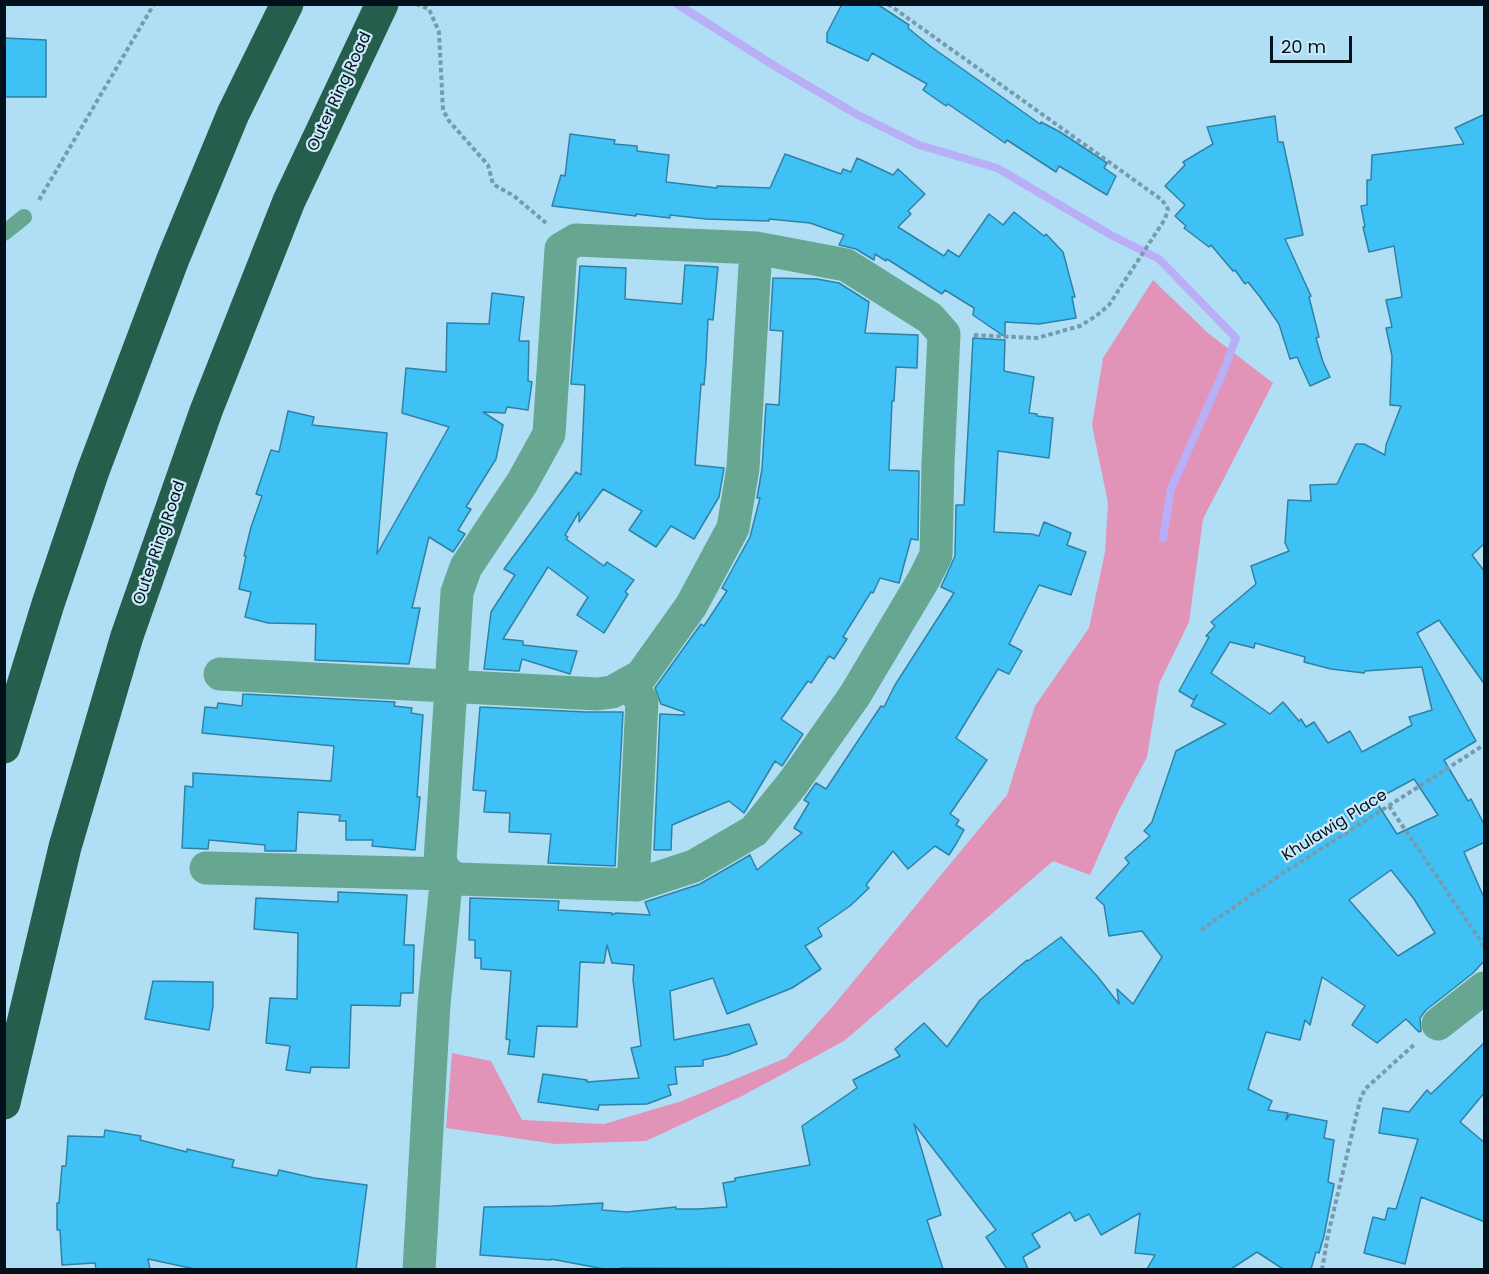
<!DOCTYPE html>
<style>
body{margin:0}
#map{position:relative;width:1489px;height:1274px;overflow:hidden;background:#b0def5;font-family:Poppins,sans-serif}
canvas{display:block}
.frame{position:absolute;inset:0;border:6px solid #00111c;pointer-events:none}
.scale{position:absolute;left:1270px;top:36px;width:82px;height:27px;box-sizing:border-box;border:3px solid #00111c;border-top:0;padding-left:8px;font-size:18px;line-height:21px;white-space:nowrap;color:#00111c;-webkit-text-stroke:4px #cbe9f8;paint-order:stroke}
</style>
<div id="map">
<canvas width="1489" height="1274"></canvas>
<div class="frame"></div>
<div class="scale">20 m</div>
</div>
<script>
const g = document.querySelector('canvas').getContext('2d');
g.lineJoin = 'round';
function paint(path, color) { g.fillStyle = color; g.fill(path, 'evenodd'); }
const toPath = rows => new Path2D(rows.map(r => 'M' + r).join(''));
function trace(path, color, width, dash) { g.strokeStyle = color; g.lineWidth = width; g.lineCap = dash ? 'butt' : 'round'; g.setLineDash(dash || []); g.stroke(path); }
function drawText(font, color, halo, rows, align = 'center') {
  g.font = font + ' Poppins,sans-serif'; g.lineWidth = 4.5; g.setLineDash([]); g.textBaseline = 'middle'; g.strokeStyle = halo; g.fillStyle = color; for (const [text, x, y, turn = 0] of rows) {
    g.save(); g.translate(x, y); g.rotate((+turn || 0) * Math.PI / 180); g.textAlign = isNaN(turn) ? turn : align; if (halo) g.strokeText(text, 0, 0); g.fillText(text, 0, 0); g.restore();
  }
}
paint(toPath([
 [1153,280,1208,333,1273,383,1203,519,1189,622,1159,684,1147,757,1118,812,1090,875,1053,861,844,1041,742,1096,646,1141,556,1144,446,1128,452,1053,491,1061,522,1120,604,1124,682,1101,786,1058,833,1006,1007,795,1035,706,1089,628,1105,552,1108,503,1092,425,1103,358]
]), '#e293b8');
trace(toPath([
 [677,4,773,65,856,114,919,145,997,168,1111,235,1159,259,1236,338,1224,370,1171,489,1163,538]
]), '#b8aff6', 8);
const building = toPath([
 [842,4,877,4,909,25,908,28,930,46,1040,124,1041,122,1060,132,1107,163,1104,168,1116,176,1107,195,1059,166,1056,172,1007,140,1005,143,948,104,946,106,923,90,927,84,872,53,868,61,827,42,827,33,842,4],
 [4,38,46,40,46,97,4,97,4,38],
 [1485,114,1485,543,1472,555,1485,572,1485,685,1439,620,1417,633,1476,741,1444,760,1468,801,1471,799,1485,826,1485,842,1464,852,1485,900,1485,960,1473,973,1426,1010,1420,1018,1421,1031,1419,1032,1406,1019,1377,1043,1352,1025,1365,1006,1322,977,1310,1025,1305,1020,1300,1040,1266,1032,1248,1089,1272,1101,1268,1110,1288,1113,1286,1120,1290,1114,1327,1121,1324,1138,1334,1140,1328,1182,1334,1184,1324,1236,1319,1253,1316,1252,1311,1269,1283,1269,1257,1252,1231,1269,1147,1269,1155,1255,1135,1253,1140,1213,1101,1235,1089,1214,1075,1221,1070,1212,1032,1234,1040,1247,1023,1257,1028,1269,1007,1269,986,1237,996,1230,914,1124,941,1215,927,1220,943,1269,621,1268,621,1269,604,1269,551,1259,551,1260,480,1255,484,1207,553,1206,603,1203,602,1210,627,1212,676,1207,676,1209,698,1209,727,1207,723,1183,735,1181,735,1178,810,1165,802,1126,857,1088,853,1080,900,1056,895,1049,924,1023,947,1047,980,1000,1027,960,1028,961,1061,937,1097,976,1119,1004,1117,989,1133,1004,1162,957,1142,931,1109,936,1104,905,1096,898,1129,863,1125,858,1150,836,1144,831,1152,822,1176,751,1226,724,1191,706,1197,695,1194,700,1179,691,1209,637,1206,636,1215,626,1211,622,1256,584,1251,566,1289,551,1285,543,1288,500,1311,501,1310,485,1337,484,1356,444,1364,444,1385,455,1386,445,1401,406,1390,405,1392,356,1386,328,1392,327,1386,300,1402,297,1394,246,1369,252,1363,227,1365,227,1361,206,1367,205,1367,180,1371,180,1372,155,1464,144,1455,128,1485,114],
 [1230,642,1254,648,1255,643,1305,657,1304,662,1331,669,1364,673,1365,671,1422,667,1432,710,1409,717,1412,725,1362,752,1350,731,1328,743,1314,722,1306,727,1301,719,1299,721,1283,702,1270,714,1211,673,1230,642],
 [1414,779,1438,815,1397,834,1375,800,1414,779],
 [1391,870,1414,899,1435,933,1398,956,1349,900,1391,870],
 [1275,116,1278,142,1283,142,1303,235,1285,239,1311,296,1309,297,1319,337,1316,338,1323,362,1330,377,1310,386,1297,357,1290,359,1279,324,1260,297,1248,282,1245,284,1235,270,1233,271,1211,245,1209,247,1184,228,1186,226,1175,216,1185,205,1165,186,1185,165,1183,162,1213,144,1207,127,1275,116],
 [570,134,615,140,614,144,637,146,637,151,669,155,666,182,717,188,717,186,770,188,785,154,841,174,843,169,851,172,857,158,893,175,898,169,925,194,908,211,911,214,898,227,944,256,948,250,959,257,989,214,1003,225,1014,212,1044,236,1046,234,1063,252,1075,297,1072,297,1076,318,1039,324,1005,322,1005,337,973,315,974,308,945,290,942,294,887,259,886,261,875,254,874,260,856,249,839,245,844,235,810,223,769,219,769,221,706,219,670,215,670,218,636,214,636,216,552,206,561,175,565,176,570,134],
 [685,265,718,267,713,320,708,319,706,362,704,385,701,384,695,465,724,468,719,497,694,539,671,526,656,547,629,530,642,511,603,489,579,522,579,512,565,535,568,537,566,539,604,566,607,562,634,580,625,592,628,594,604,633,577,615,588,597,548,567,503,639,523,641,523,645,577,651,570,674,522,659,519,671,484,669,491,612,515,575,504,569,576,472,581,475,585,385,571,384,580,266,626,268,625,299,682,304,685,265],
 [773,278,817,279,839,283,869,302,865,333,918,335,917,368,896,367,894,401,892,401,889,470,919,471,918,540,911,539,899,583,880,578,873,593,871,592,843,637,847,639,834,659,829,656,811,683,808,681,781,719,803,734,782,766,775,761,744,813,729,801,672,825,671,850,654,850,660,714,684,715,684,712,661,704,655,688,701,624,704,626,727,591,722,588,750,537,760,498,757,498,762,469,766,404,779,405,783,331,770,330,773,278],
 [492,293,524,297,519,341,529,341,528,381,532,382,528,410,507,407,505,413,483,412,503,425,496,459,466,507,471,509,458,530,465,534,453,552,429,537,412,608,420,608,409,664,315,660,316,624,268,623,245,617,251,592,239,589,246,556,244,556,251,527,262,496,256,494,271,450,279,452,288,411,314,417,312,425,387,433,377,554,449,427,402,413,406,368,446,372,447,323,489,324,492,293],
 [973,338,1005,340,1004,371,1034,377,1029,413,1037,414,1037,416,1053,418,1049,458,998,451,994,532,1032,534,1039,536,1044,522,1071,533,1067,545,1086,552,1071,595,1039,585,1009,644,1022,651,1009,674,998,669,956,738,987,760,950,814,959,820,956,825,964,830,956,844,949,855,935,846,908,869,893,851,866,885,869,888,850,906,818,928,822,936,805,946,821,969,792,988,727,1014,713,978,670,991,674,1040,749,1024,757,1044,727,1055,703,1060,703,1066,675,1067,677,1084,668,1085,671,1095,647,1104,599,1105,598,1110,538,1102,543,1074,587,1080,587,1082,639,1078,631,1048,641,1046,633,980,634,965,612,963,607,945,604,963,580,962,577,1027,537,1026,534,1057,508,1054,510,1040,506,1039,511,971,481,969,481,958,475,958,475,940,469,940,470,898,559,901,558,910,612,913,612,915,616,913,650,915,645,902,700,884,750,855,757,870,802,833,794,828,809,803,804,800,816,783,826,789,881,706,884,707,895,685,954,593,941,587,955,556,956,505,964,505,973,338],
 [243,694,395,702,394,706,412,708,411,713,423,715,417,797,420,797,415,850,372,846,373,840,346,840,346,821,339,821,340,815,298,812,296,851,265,851,265,845,209,840,208,849,182,848,185,786,193,787,193,773,331,781,334,746,202,733,205,707,217,708,218,703,242,706,243,694],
 [480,707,586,712,623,712,615,866,548,863,551,834,509,832,510,813,484,812,486,791,473,790,480,707],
 [338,892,407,895,404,945,414,945,413,993,401,993,400,1006,351,1005,349,1068,311,1067,310,1073,286,1070,290,1046,266,1043,270,998,297,999,298,933,254,929,256,898,338,902,338,892],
 [153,981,213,982,213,1006,209,1030,145,1019,153,981],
 [1485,1042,1485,1092,1460,1122,1485,1143,1485,1222,1421,1197,1405,1264,1364,1253,1373,1217,1385,1220,1388,1208,1396,1209,1418,1139,1379,1133,1383,1108,1409,1112,1427,1090,1431,1094,1485,1042],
 [105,1130,141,1136,140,1140,187,1152,187,1149,234,1160,232,1167,277,1176,279,1170,314,1178,367,1185,356,1269,195,1269,148,1259,150,1269,96,1269,95,1263,62,1265,60,1230,57,1230,57,1203,59,1203,62,1166,66,1166,68,1136,104,1137,105,1130]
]);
paint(building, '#3fc1f6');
trace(building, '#2e82a5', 1.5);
trace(toPath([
 [416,4,429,9,439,32,443,110,449,121,488,165,493,184,514,196,546,223],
 [888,4,1162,200,1168,209,1165,219,1109,305,1096,316,1080,326,1037,338,972,335],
 [39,200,154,4],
 [1389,806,1484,946],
 [1201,930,1280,875,1484,745],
 [1322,1270,1328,1235,1360,1100,1365,1089,1416,1043]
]), '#779bae', 4, [4.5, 3]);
trace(toPath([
 [4,233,24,217]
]), '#67a791', 16);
trace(toPath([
 [576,240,756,248,846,265,930,318,944,334,938,464,936,555,924,579,855,695,793,783,754,831,694,866,636,885,458,879,447,874,440,861,457,592,466,567,522,483,549,434,561,249,576,240],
 [220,674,597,694,612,692,641,676,691,606,733,528,743,468,756,248],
 [628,684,642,701,634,866,636,885],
 [206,868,447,874,434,1004,419,1270],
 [1438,1024,1484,988]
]), '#67a791', 33);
trace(toPath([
 [4,747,48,604,93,471,173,259,233,114,287,4],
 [4,1103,65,847,127,636,206,411,289,201,382,4]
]), '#255e4c', 33);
drawText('16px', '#00111c', '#cbe9f8', [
 ["Outer Ring Road",340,92,-65],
 ["Outer Ring Road",160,543,-71],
 ["Khulawig Place",1335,826,-32]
]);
</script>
